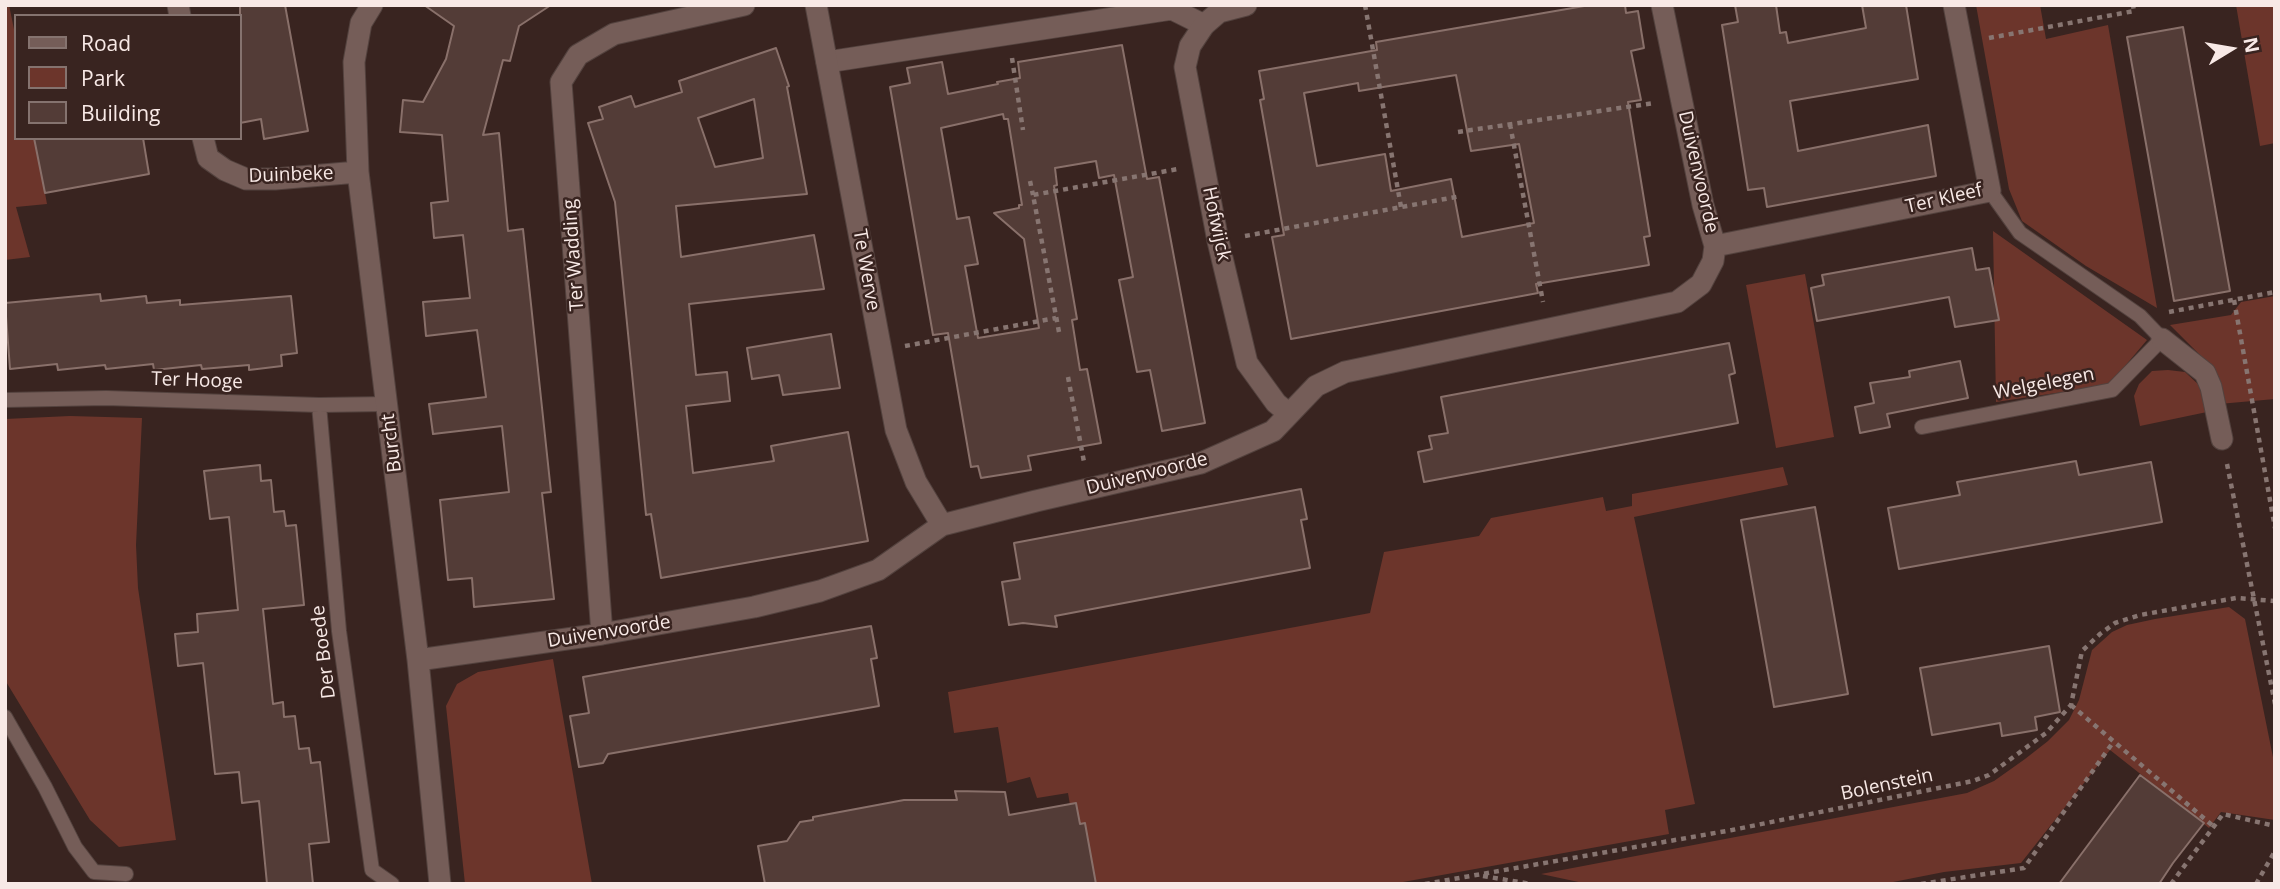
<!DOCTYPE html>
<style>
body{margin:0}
#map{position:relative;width:2280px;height:889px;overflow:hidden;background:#392420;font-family:"Open Sans",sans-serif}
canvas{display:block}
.frame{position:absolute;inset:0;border:7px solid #f8e9e6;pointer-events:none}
.legend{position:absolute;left:14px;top:14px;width:228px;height:126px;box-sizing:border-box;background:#392420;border:2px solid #85736f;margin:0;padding:9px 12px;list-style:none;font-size:21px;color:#f8e9e6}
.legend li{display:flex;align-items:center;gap:14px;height:35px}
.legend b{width:35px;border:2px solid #85736f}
.north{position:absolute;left:2196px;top:14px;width:70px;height:70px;-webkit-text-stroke:5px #392420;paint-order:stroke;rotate:79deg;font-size:19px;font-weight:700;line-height:28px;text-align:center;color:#f8e9e6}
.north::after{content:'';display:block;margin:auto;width:24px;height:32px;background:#f8e9e6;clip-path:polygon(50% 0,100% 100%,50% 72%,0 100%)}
</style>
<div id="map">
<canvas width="2280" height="889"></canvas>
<div class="frame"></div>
<ul class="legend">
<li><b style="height:9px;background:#755d58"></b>Road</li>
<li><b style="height:19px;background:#6c352b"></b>Park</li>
<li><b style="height:19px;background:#533c37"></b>Building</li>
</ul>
<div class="north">N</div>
</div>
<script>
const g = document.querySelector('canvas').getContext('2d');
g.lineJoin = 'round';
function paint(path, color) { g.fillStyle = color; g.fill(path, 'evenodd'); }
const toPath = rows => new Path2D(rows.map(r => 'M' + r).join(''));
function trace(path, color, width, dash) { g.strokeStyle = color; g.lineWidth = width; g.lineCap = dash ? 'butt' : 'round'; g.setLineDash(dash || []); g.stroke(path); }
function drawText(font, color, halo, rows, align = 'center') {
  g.font = font + ' "Open Sans",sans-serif'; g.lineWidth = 5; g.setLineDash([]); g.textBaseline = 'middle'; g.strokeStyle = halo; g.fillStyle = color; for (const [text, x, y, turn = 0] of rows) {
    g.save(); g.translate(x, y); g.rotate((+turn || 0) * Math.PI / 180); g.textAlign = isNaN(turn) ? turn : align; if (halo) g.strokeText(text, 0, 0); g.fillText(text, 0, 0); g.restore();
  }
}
paint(toPath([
 [5,5,9,5,16,39,16,138,35,138,47,204,16,207,30,257,5,260],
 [1976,5,2040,5,2046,39,2108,25,2157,308,2086,266,2022,221,2009,189],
 [2236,5,2275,5,2275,143,2260,146],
 [1993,231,2147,340,2109,385,1996,402],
 [1805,274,1834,437,1776,448,1746,285],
 [2275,296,2275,399,2219,404,2207,362,2170,325,2231,315,2241,302],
 [2168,370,2185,372,2200,386,2207,412,2140,426,2134,396,2139,384,2152,371],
 [70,416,142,418,136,545,138,588,176,840,119,847,90,820,5,680,5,419],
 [1783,467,1788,485,1634,517,1695,804,1665,810,1669,834,1392,884,1083,884,1068,793,1037,798,1030,777,1007,783,998,727,954,733,948,692,1370,613,1384,552,1479,536,1491,518,1603,497,1606,511,1632,506,1632,494],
 [2229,607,2245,619,2275,767,2275,820,2221,812,2209,828,2110,750,2021,863,1944,872,1883,884,1588,884,1541,874,1967,793,1994,781,2025,759,2048,741,2069,720,2079,700,2092,650,2112,632,2127,625,2155,619],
 [553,659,592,884,465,884,446,706,457,684,478,672]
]), '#6c352b');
const building = toPath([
 [240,5,285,5,308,131,264,139,261,119,240,123,240,5],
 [424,5,551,5,519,26,510,61,503,60,483,135,499,133,508,231,523,229,551,492,542,493,554,599,474,607,472,578,448,580,440,500,509,492,502,426,433,434,429,404,486,397,477,330,426,336,423,302,470,298,463,235,434,238,431,203,448,201,442,135,400,132,403,100,423,102,446,59,454,26,424,5],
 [1590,5,1625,5,1626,13,1638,11,1644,48,1631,51,1641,100,1628,102,1650,236,1644,237,1649,265,1536,284,1538,293,1291,339,1272,237,1284,235,1260,100,1264,99,1259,71,1377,50,1376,42,1590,5],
 [1456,75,1471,151,1519,144,1534,223,1462,237,1451,179,1391,191,1385,154,1317,166,1304,93,1358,83,1359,91,1456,75],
 [1735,5,1776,5,1780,33,1786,32,1788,43,1866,28,1862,5,1906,5,1918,79,1790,101,1798,151,1928,125,1936,176,1767,207,1764,188,1748,190,1722,25,1738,22,1735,5],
 [2183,27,2230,291,2174,301,2127,37,2183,27],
 [1122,45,1147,179,1159,177,1205,423,1162,431,1150,370,1137,372,1119,280,1133,277,1114,175,1099,178,1096,161,1055,168,1057,185,1054,186,1077,319,1072,320,1080,370,1087,369,1101,443,1028,456,1031,470,981,478,978,466,971,467,948,333,933,335,890,87,910,83,907,68,942,62,948,94,998,84,997,82,1020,78,1018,62,1122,45],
 [1003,114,1004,119,1008,119,1022,205,1019,205,1019,208,994,213,1024,239,1039,328,978,338,965,266,978,264,969,217,957,219,941,128,1003,114],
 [776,48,789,86,787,87,807,194,676,206,681,257,814,235,824,289,689,304,696,375,727,372,730,401,686,406,693,473,774,461,771,446,848,432,868,541,661,578,651,514,646,515,615,202,588,123,603,119,599,107,631,96,635,107,682,92,679,81,776,48],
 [754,99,763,158,715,167,698,118,754,99],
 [34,138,143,138,149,174,45,193,34,138],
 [1972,248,1976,270,1989,268,1999,320,1955,327,1949,297,1817,321,1811,288,1824,285,1822,275,1972,248],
 [100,294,101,301,146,296,147,303,180,300,180,305,291,296,297,353,281,355,282,366,249,370,249,365,202,369,201,365,154,370,153,364,106,369,105,365,58,370,57,364,10,369,5,303,100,294],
 [831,334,840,388,783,395,779,375,752,379,747,348,831,334],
 [1729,343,1735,373,1729,375,1738,423,1424,482,1418,452,1432,449,1429,436,1448,433,1441,397,1729,343],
 [1960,361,1968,398,1887,414,1890,427,1860,433,1855,407,1874,403,1870,383,1910,377,1909,371,1960,361],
 [2076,461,2079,475,2151,462,2162,522,1899,569,1888,508,1960,495,1957,482,2076,461],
 [260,465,261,481,271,480,274,512,284,511,286,526,296,525,304,605,263,609,273,704,283,702,284,717,295,716,299,749,309,748,311,763,320,762,329,842,309,844,313,884,267,884,259,801,242,803,239,772,215,774,203,663,178,666,175,634,198,632,197,614,238,610,229,517,210,519,204,471,260,465],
 [1301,489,1307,519,1301,520,1310,568,1055,616,1057,627,1023,623,1009,625,1002,582,1020,579,1014,543,1301,489],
 [1815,507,1848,694,1774,707,1741,520,1815,507],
 [871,626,877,658,871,659,879,706,608,754,603,763,579,767,570,716,589,713,583,677,871,626],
 [2049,646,2060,712,2035,717,2037,730,2002,736,2000,723,1932,735,1920,668,2049,646],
 [2140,775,2204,823,2173,863,2159,884,2059,884,2140,775],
 [955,791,1005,792,1009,815,1076,803,1080,824,1085,823,1096,884,765,884,758,846,787,841,800,822,813,820,813,817,904,800,957,800,955,791]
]);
paint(building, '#533c37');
trace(building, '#89706a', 2);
const service = toPath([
 [5,400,106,398,319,405,387,404],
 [319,405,339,631,372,870,392,884],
 [1922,427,2112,390,2162,339,2140,316,2020,233,1990,191],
 [5,717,45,787,75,847,94,872,126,874]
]);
const pedestrian = toPath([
 [827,62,1172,9,1204,25]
]);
const minor = toPath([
 [178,5,180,16],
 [372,5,361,23,354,62,358,172,418,660,440,884],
 [816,5,896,430,916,482,942,525],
 [1246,5,1219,12,1204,25,1190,46,1185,67,1218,241,1247,363,1276,403,1288,413],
 [203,138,208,158,225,170,246,179,275,179,358,172],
 [1715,246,1990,191,1954,5],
 [2162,339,2205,373,2211,387,2222,439],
 [602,634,561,82,578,55,614,34,744,5],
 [418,660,602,634,754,607,820,591,878,570,942,525,1036,501,1201,463,1273,431,1316,386,1345,372,1677,302,1701,284,1713,261,1715,246,1703,205,1662,5]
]);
trace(service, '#53423e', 16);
trace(pedestrian, '#53423e', 23);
trace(minor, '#53423e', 23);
trace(toPath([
 [1365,5,1401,207],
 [1989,38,2134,11,2133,5],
 [1012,58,1023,130],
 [1510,124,1543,302],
 [1458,132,1654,103],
 [1030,181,1033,195],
 [1245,236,1461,196],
 [2234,300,2275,528],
 [2169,312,2275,292],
 [1059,332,1033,195,1178,169],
 [905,346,1056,318],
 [1068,377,1084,462],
 [2227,464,2275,704],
 [2071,705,2213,826],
 [1483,876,1531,884],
 [1425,884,1732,830,1973,781,1989,775,2046,733,2071,705,2082,651,2100,634,2115,623,2140,615,2236,598,2275,601],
 [1921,884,2024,868,2114,741],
 [2171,884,2223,814,2275,826],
 [2256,884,2275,851]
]), '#877571', 4.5, [5, 5]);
trace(service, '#755d58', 14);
trace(pedestrian, '#755d58', 21);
trace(minor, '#755d58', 21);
drawText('19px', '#f8e9e6', '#392420', [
 ["Duivenvoorde",1698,172,77],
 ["Duinbeke",291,175,-2],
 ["Ter Kleef",1944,199,-13],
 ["Hofwijck",1216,224,78],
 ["Ter Wadding",574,255,-94],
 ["Te Werve",866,270,80],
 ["Ter Hooge",197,381,2],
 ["Welgelegen",2044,384,-11],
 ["Burcht",392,443,-97],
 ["Duivenvoorde",1147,474,-14],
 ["Duivenvoorde",609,632,-9],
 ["Der Boede",324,652,-97],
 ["Bolenstein",1887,785,-12]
]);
</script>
